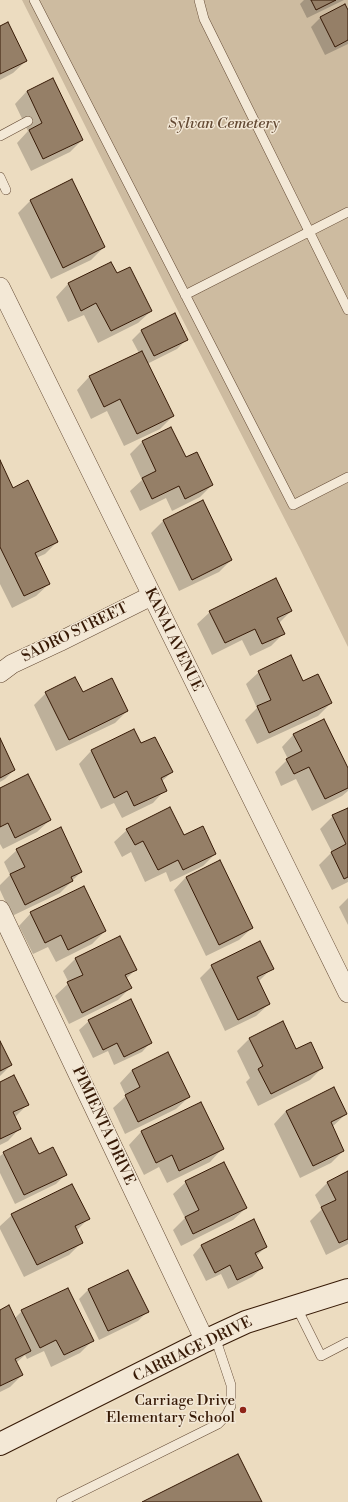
<!DOCTYPE html>
<style>
body{margin:0}
canvas{display:block;background:#ecdcc0}
</style>
<canvas width="348" height="1502"></canvas>
<script>
const g = document.querySelector('canvas').getContext('2d');
g.lineJoin = 'round';
function paint(path, color) { g.fillStyle = color; g.fill(path, 'evenodd'); }
const toPath = rows => new Path2D(rows.map(r => 'M' + r).join(''));
function trace(path, color, width, dash) { g.strokeStyle = color; g.lineWidth = width; g.lineCap = dash ? 'butt' : 'round'; g.setLineDash(dash || []); g.stroke(path); }
function drawText(font, color, halo, rows, align = 'center') {
  g.font = font + ' "Libre Bodoni",serif'; g.lineWidth = 3; g.setLineDash([]); g.textBaseline = 'middle'; g.strokeStyle = halo; g.fillStyle = color; for (const [text, x, y, turn = 0] of rows) {
    g.save(); g.translate(x, y); g.rotate((+turn || 0) * Math.PI / 180); g.textAlign = isNaN(turn) ? turn : align; if (halo) g.strokeText(text, 0, 0); g.fillText(text, 0, 0); g.restore();
  }
}
paint(toPath([
 [22,0,348,0,348,647,300,549,173,301]
]), '#cdbba0');
paint(toPath([
 [304,0,344,0,307,18,300,4],
 [348,12,348,44,325,55,311,27,321,17],
 [0,27,26,61,13,73,0,80],
 [27,91,82,140,70,152,31,171,17,143,28,131,15,104],
 [31,200,104,247,91,260,51,279,18,213],
 [111,263,116,275,151,311,138,323,98,343,84,315,68,322,56,297,68,284],
 [141,331,187,339,177,349,147,364,173,416,160,429,124,446,107,411,91,419,77,390,89,377,139,353,132,340],
 [171,428,186,458,212,485,200,497,172,511,166,498,140,511,130,491,142,480,130,454,142,442],
 [0,462,13,489,57,542,45,554,36,558,49,584,36,596,12,608,0,584],
 [203,502,231,560,219,572,179,591,151,533,163,521],
 [291,611,278,624,283,634,271,646,250,656,242,640,212,655,197,624,210,612],
 [259,672,303,683,331,703,318,716,257,744,245,720,257,708,246,684],
 [46,693,82,693,127,711,115,723,56,751,34,705],
 [134,730,141,745,172,772,161,782,165,790,153,803,122,818,114,803,101,809,79,764,91,751],
 [294,734,348,770,348,791,342,796,312,811,296,779,281,786,275,772,288,759,282,747],
 [0,741,14,770,5,779,0,782],
 [0,789,50,820,37,832,3,849,0,844],
 [348,809,348,882,332,890,319,865,332,852,320,829,333,816],
 [127,830,184,836,215,854,203,866,170,882,166,872,145,882,131,852,122,857,114,842],
 [17,850,81,872,60,893,12,916,0,890,0,885,10,875,4,862],
 [186,877,252,928,239,940,206,956,174,890],
 [348,898,348,925,339,907],
 [31,913,105,931,92,944,56,962,48,947,33,954,19,926],
 [120,937,136,969,126,979,130,988,118,1000,69,1024,55,996,69,983,63,971,75,959],
 [212,966,272,968,258,982,269,1004,256,1016,225,1031,200,978],
 [89,1021,151,1042,142,1052,114,1065,108,1051,93,1058,79,1030],
 [249,1039,296,1050,322,1068,310,1080,258,1106,246,1082,250,1078,237,1051],
 [0,1043,11,1065,0,1076],
 [168,1053,189,1097,176,1109,125,1134,113,1108,126,1096,120,1083,132,1070],
 [0,1083,28,1104,15,1117,20,1128,8,1141,0,1145],
 [333,1089,346,1114,332,1127,343,1151,331,1163,300,1178,274,1124,286,1111],
 [200,1104,222,1149,210,1162,167,1183,159,1167,144,1175,129,1145,141,1132],
 [4,1153,38,1155,65,1175,56,1184,15,1204,0,1173,0,1156],
 [348,1172,348,1244,326,1255,310,1221,322,1209,315,1195,327,1183],
 [186,1182,246,1208,233,1220,181,1246,173,1230,185,1218,173,1194],
 [12,1215,88,1219,76,1231,82,1242,69,1255,24,1277,0,1229,0,1226],
 [202,1245,266,1247,256,1256,262,1268,252,1277,228,1289,221,1274,206,1281,193,1255],
 [128,1271,147,1312,138,1321,99,1340,79,1299,88,1290],
 [0,1311,15,1318,22,1311,92,1341,80,1353,51,1367,44,1351,27,1359,25,1355,16,1363,22,1375,10,1387,0,1392]
]), '#0003');
const building = toPath([
 [311,0,336,0,316,10,311,0],
 [345,4,348,10,348,40,335,47,320,17,345,4],
 [8,22,27,61,0,74,0,26,8,22],
 [53,78,83,140,43,159,29,130,42,123,27,91,53,78],
 [72,179,105,247,63,268,30,200,72,179],
 [111,262,117,273,130,267,152,311,111,331,96,303,81,311,68,283,111,262],
 [175,313,188,340,154,356,141,330,175,313],
 [142,351,174,416,137,434,120,399,104,407,89,376,142,351],
 [171,427,186,457,197,452,213,485,185,499,179,486,152,499,142,478,156,471,142,441,171,427],
 [0,460,13,488,28,480,58,542,35,553,50,584,24,596,0,547,0,460],
 [203,500,232,560,192,580,163,520,203,500],
 [276,578,292,611,277,618,285,634,262,644,255,629,225,643,209,611,276,578],
 [291,655,303,681,318,674,332,703,269,733,257,706,271,700,258,671,291,655],
 [75,677,83,692,112,678,128,711,69,740,45,692,75,677],
 [324,719,348,768,348,788,325,799,309,767,294,774,286,759,302,751,293,734,324,719],
 [134,729,141,743,155,737,173,772,161,778,167,791,134,806,127,791,114,798,91,750,134,729],
 [0,738,15,770,0,778,0,738],
 [28,774,51,820,15,838,8,823,0,827,0,788,28,774],
 [170,807,184,835,203,826,216,854,183,870,178,860,158,870,143,841,135,845,126,829,170,807],
 [348,808,348,877,344,879,331,852,346,844,332,815,348,808],
 [61,827,82,872,71,877,73,881,25,905,10,874,25,867,16,849,61,827],
 [220,860,253,928,219,945,186,877,220,860],
 [84,886,106,931,68,950,61,935,45,943,30,912,84,886],
 [120,936,137,970,125,975,132,988,82,1013,67,982,83,975,75,958,120,936],
 [260,941,274,969,257,977,270,1004,238,1020,211,965,260,941],
 [131,999,152,1043,124,1057,117,1043,103,1050,88,1020,131,999],
 [283,1021,296,1049,311,1042,323,1068,271,1094,258,1069,263,1066,249,1038,283,1021],
 [0,1041,12,1065,0,1071,0,1041],
 [168,1052,190,1097,138,1122,125,1095,140,1087,132,1070,168,1052],
 [14,1075,29,1105,13,1112,21,1129,0,1139,0,1082,14,1075],
 [334,1087,347,1114,331,1122,344,1151,313,1166,286,1111,334,1087],
 [201,1102,224,1149,179,1171,172,1155,156,1163,141,1131,201,1102],
 [31,1138,39,1154,53,1147,67,1175,24,1195,3,1152,31,1138],
 [224,1162,247,1208,193,1234,185,1217,199,1210,185,1181,224,1162],
 [348,1171,348,1239,339,1243,321,1207,336,1200,327,1182,348,1171],
 [72,1184,90,1219,75,1226,83,1243,37,1265,11,1214,72,1184],
 [254,1219,267,1247,255,1253,263,1268,237,1280,230,1265,215,1273,201,1245,254,1219],
 [128,1270,149,1312,108,1331,88,1289,128,1270],
 [68,1288,94,1341,64,1355,56,1340,40,1348,21,1310,68,1288],
 [9,1305,31,1351,15,1359,23,1375,0,1386,0,1310,9,1305],
 [238,1454,262,1502,142,1502,238,1454]
]);
paint(building, '#957f67');
trace(building, '#371a06', 1);
const lane = toPath([
 [34,0,293,505,348,477],
 [199,0,204,19,348,310],
 [0,136,28,121],
 [0,177,6,190],
 [185,295,348,212],
 [296,1306,321,1356,348,1342],
 [61,1502,218,1424,226,1416,231,1406,231,1385,215,1337]
]);
const street = toPath([
 [0,287,348,993],
 [0,673,12,664,59,642,151,596],
 [0,910,205,1341]
]);
const secondary = toPath([
 [0,1444,205,1341,246,1322,348,1290]
]);
trace(lane, '#644a34', 10);
trace(street, '#644a34', 20);
trace(secondary, '#371a06', 24);
trace(lane, '#f3e8d6', 9);
trace(street, '#f3e8d6', 19);
trace(secondary, '#f3e8d6', 22);
for (const [x, y, r, color] of [
 [243,1410,4,"#8f2418"]
]) { const dot = new Path2D(); dot.arc(x, y, r, 0, 2 * Math.PI); g.fillStyle = color; g.fill(dot); trace(dot, '#f3e8d6', 1.5); }
drawText('italic 15px', '#644a34', '#f3e8d6', [
 ["Sylvan Cemetery",224,124]
]);
drawText('15px', '#371a06', '#f3e8d6', [
 ["SADRO STREET",75,633,-26],
 ["KANAI AVENUE",173,640,64],
 ["PIMIENTA DRIVE",103,1126,65],
 ["CARRIAGE DRIVE",193,1350,-26]
]);
drawText('15px', '#371a06', '#f3e8d6', [
 ["Carriage Drive",235,1401],
 ["Elementary School",235,1418]
], 'right');
</script>
